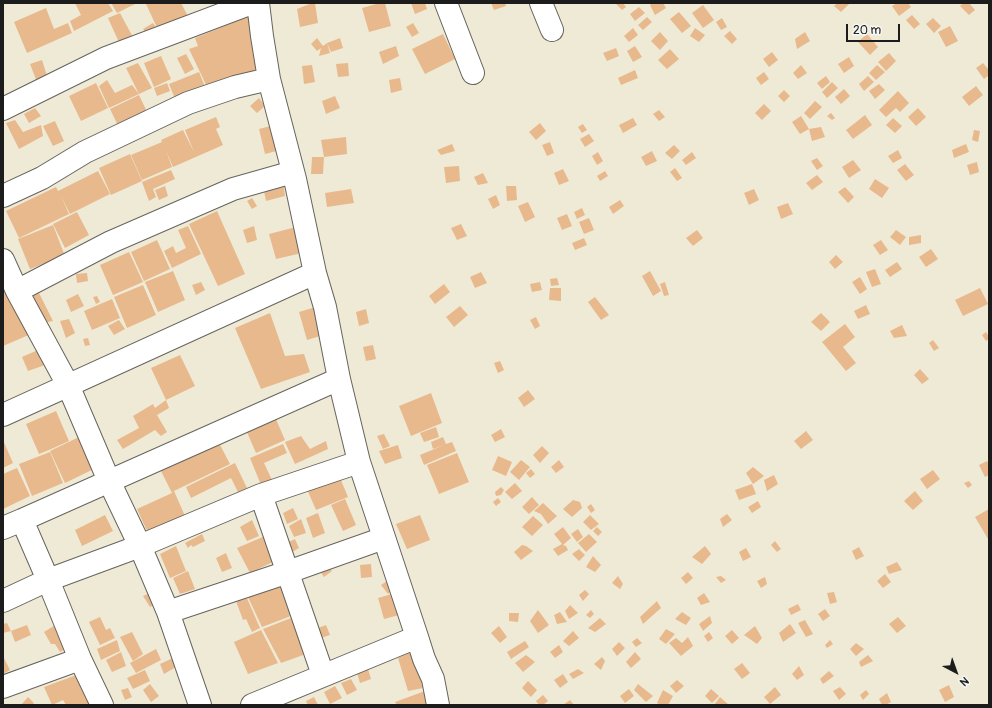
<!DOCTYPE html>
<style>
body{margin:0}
#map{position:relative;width:992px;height:708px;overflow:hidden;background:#efead6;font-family:Pangolin,sans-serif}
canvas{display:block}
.frame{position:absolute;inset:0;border:4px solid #1c1c1c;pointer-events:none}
.north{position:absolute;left:936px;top:652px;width:40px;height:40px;-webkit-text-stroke:3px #f6f6f2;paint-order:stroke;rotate:139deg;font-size:11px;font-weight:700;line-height:16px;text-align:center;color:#1c1c1c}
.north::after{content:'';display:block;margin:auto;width:14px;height:18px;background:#1c1c1c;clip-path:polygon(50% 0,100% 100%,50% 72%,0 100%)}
.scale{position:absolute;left:846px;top:24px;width:54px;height:18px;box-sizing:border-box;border:2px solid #1c1c1c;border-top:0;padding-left:5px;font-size:12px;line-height:14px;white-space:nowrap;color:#1c1c1c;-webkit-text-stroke:3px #f6f6f2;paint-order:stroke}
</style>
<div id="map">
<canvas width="992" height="708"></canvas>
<div class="frame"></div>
<div class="north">N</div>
<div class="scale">20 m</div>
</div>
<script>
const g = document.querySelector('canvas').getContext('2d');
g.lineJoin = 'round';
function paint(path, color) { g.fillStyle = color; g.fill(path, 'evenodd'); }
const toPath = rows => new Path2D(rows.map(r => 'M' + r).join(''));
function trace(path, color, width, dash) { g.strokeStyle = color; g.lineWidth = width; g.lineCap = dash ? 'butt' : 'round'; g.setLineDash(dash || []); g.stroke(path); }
paint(toPath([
 [75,3,108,3,113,11,74,31,70,21,81,15],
 [111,3,137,3,117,13],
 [147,3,181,3,189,18,159,32,146,4],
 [312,3,315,3,318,23,300,27,297,9],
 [380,3,385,3,391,26,369,32,362,8],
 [411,3,425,3,427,9,415,14],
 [491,3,505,3,506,6,494,10],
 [617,3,623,3,626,7,622,10,616,4],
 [653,3,663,3,666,8,655,15,650,5],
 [837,3,850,3,841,12,834,6],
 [897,3,908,3,911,7,899,16,892,6],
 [963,3,969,3,975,10,969,15,960,6],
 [703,5,714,20,703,28,692,13],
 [639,7,645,13,635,21,630,14],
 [46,8,54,29,68,23,72,33,27,53,14,22],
 [679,12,691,26,682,33,670,19],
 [120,13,135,41,122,49,108,18],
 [252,15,263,69,209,91,189,49,198,46,195,38],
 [912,15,920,24,914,29,906,20],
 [647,17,652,22,643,30,638,25],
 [722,18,727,27,721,30,716,22],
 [933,18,941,26,934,33,926,24],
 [153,23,159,32,149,38,143,29],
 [413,23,419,33,412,37,406,27],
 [950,26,958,41,946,47,938,32],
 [633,28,638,35,629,42,624,36],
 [695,28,705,35,699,42,690,36],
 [730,31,737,39,732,44,724,36],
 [660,32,668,41,660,50,651,41],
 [805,32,810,41,797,49,795,39],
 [443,34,455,59,425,74,412,49],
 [867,34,878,47,870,55,858,42],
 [317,38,323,46,327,43,330,53,319,56,321,48,317,51,311,44],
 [340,38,343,48,331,52,327,43],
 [396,46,399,56,383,64,379,52],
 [635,46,642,57,633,62,627,51],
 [616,48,619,56,607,61,603,53],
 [670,49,679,59,667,69,658,60],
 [772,52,778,60,769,67,763,59],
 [889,53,896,61,886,71,878,62],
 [186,54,194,69,185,74,177,58],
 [161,56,171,79,154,87,144,63],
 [849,57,854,66,844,73,838,64],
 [42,60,48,79,37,82,30,64],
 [138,63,152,88,139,94,109,108,99,86,107,80,115,93,132,85,139,94,126,68],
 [348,63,349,76,338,77,336,64],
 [983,63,989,70,989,75,984,79,976,68],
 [312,65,315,82,304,84,302,66],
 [801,65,807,73,798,79,793,73],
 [877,65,885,72,876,80,869,73],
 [635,70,638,78,621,85,618,78],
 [199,72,208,94,178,106,169,84],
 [764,72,769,79,761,85,756,78],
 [826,76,830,82,822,89,817,83],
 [868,76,874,82,864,91,859,84],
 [400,78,402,90,391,93,389,80],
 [832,82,838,88,827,98,822,92],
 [96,83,108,108,81,121,69,96],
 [167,83,170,91,157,96,154,88],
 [879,84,885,90,875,99,869,91],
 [976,86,983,95,969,106,962,97],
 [844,89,850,96,841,104,835,97],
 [784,90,790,96,784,102,778,96],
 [898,91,909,103,900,112,896,108,886,117,879,110],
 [139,95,150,118,121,132,110,109],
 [335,96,340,108,326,114,322,101],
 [259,98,265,106,257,113,250,106],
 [815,101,822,107,810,119,804,113],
 [764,104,771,111,762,120,755,113],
 [35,108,41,116,29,123,24,114],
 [918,108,926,117,916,126,908,117],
 [659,110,665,117,659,121,653,114],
 [831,113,835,118,832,120,827,116],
 [865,115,872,125,853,139,846,130],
 [801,116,809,129,821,127,825,137,812,141,809,129,800,134,792,122],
 [216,117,220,127,216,129,223,145,173,167,166,151,172,167,142,180,131,155,162,142,161,140,183,130,194,152,185,130],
 [633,118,637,125,623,133,619,125],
 [893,118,902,126,895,133,886,125],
 [15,120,23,132,41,125,43,136,19,149,6,123],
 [55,121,64,141,53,146,43,126],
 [540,123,546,131,536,140,529,132],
 [278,124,284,149,265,154,259,129],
 [583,124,587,130,582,133,578,127],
 [974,130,980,131,978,142,972,140],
 [589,134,594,141,585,147,580,139],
 [346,137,347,154,324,157,321,140],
 [550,142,554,153,547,156,542,145],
 [452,144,455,151,441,155,437,150],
 [966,144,969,152,954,158,952,150],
 [674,145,680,151,672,159,665,153],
 [898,150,902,158,893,163,888,156],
 [652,151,657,161,646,166,641,157],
 [598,152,603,161,597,165,592,156],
 [692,152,696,158,686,165,682,160],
 [130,154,142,181,111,195,99,168],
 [312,157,324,157,323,174,311,174],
 [817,158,823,166,817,170,811,161],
 [853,160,861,170,849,178,842,167],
 [977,162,979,172,970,175,967,165],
 [905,164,914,175,906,181,897,170],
 [459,166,460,181,446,183,444,167],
 [675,168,682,178,677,181,670,172],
 [563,169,569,181,559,185,554,173],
 [171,170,175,179,153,189,156,197,149,201,142,182],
 [98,171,110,194,70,214,61,196,69,214,19,238,6,211,56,187,58,191],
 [605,171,608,176,600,181,597,176],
 [483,173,488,183,478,185,474,177],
 [817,175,823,182,812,190,806,183],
 [875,179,889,188,882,198,869,189],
 [283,181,285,196,266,201,263,186],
 [165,186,168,196,159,200,155,190],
 [506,186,516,186,517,200,507,201],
 [845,187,854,197,848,203,838,192],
 [351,189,354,203,327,207,325,193],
 [754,189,759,200,749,205,744,193],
 [496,195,500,205,493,209,488,199],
 [252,198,257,206,252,209,247,201],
 [620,200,624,206,613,214,609,207],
 [528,202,535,217,525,222,518,206],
 [788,203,793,214,781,219,777,207],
 [582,208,585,215,577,219,574,212],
 [217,211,245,274,218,286,189,224],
 [77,212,89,235,65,248,53,224],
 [567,214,572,226,562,230,557,218],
 [589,218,594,230,584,234,579,222],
 [461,224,467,236,457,240,451,228],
 [53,225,65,256,30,269,18,239],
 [188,226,201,254,172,268,164,251,173,246,176,253,186,248,178,230],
 [254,226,257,240,247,243,243,230],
 [296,227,302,253,276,259,269,234],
 [697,230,703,238,693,246,686,238],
 [896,230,906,237,900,245,890,237],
 [921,235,921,243,909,245,909,237],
 [584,238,587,245,575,250,572,243],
 [157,240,170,269,144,281,131,252],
 [881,240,888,250,880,255,873,245],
 [931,249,938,259,926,267,919,257],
 [129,252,143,282,113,295,100,265],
 [836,255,843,262,835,269,829,262],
 [897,262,902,269,890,277,885,270],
 [875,269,881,284,872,287,866,272],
 [173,271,185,300,158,312,145,282],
 [650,271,661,291,653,296,642,276],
 [481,272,487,283,475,288,470,277],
 [87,273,88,281,77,283,76,274],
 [860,277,867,289,860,294,852,282],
 [557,278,559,285,551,286,550,279],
 [201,282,205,290,196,295,192,285],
 [540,282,542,290,532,292,530,284],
 [665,282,669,295,664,296,660,284],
 [444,284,450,292,435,304,429,296],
 [143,285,156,315,127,328,114,297],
 [3,286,31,334,3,346],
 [550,288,561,288,561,301,549,300],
 [980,288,988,304,963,316,955,300],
 [39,293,53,321,44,323,31,296],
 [78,294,84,306,71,312,66,300],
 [97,296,100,302,96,304,93,297],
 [595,297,609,315,601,320,588,302],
 [112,299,120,318,92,330,84,311],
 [866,305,870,314,858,319,854,311],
 [319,306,327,334,307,340,299,312],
 [460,306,468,315,454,327,446,317],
 [366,309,369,323,359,326,356,312],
 [270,313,285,356,304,354,310,372,261,389,235,328],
 [821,313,830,322,821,331,811,322],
 [536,317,540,326,535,329,530,320],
 [69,319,75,333,66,338,60,321],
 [119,320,125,329,114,335,108,326],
 [845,324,855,337,843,347,856,363,846,371,822,342],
 [902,325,907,336,894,338,890,331],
 [986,332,989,337,989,339,986,341,982,335],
 [88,338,90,345,85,346,83,339],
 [933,340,939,348,934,351,929,343],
 [373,345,376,359,366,361,363,347],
 [38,350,45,365,28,371,22,357],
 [180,355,195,386,166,400,151,368],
 [500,361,504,370,498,373,494,363],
 [920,369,929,379,922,384,914,375],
 [528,390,535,399,524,407,518,398],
 [431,393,442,423,411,436,399,406],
 [166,400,169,408,157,415,167,432,161,436,155,430,123,449,117,440,139,428,133,416,153,404,155,408],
 [56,411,69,441,49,450,49,448,49,450,39,454,26,424],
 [275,417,285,440,256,453,246,430],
 [436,427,439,437,424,442,420,433],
 [501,429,505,437,495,442,491,435],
 [806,431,813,440,801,449,794,441],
 [384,434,390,446,383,449,377,436],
 [81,436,96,468,65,483,50,451],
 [301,436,310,449,326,441,328,449,295,464,285,442],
 [443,437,446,444,452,442,456,451,424,465,420,455,444,445,433,449,431,442],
 [3,440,13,463,3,468],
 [218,441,230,464,174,491,185,516,148,533,137,509,172,493,160,469],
 [283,444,287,453,264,463,272,480,261,485,250,458],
 [398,445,402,458,385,464,379,451],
 [542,446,549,453,540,463,533,455],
 [50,452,63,483,32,496,19,464],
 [457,453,469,482,439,494,427,465],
 [498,456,512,462,506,476,492,470],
 [521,460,530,467,519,480,510,472],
 [559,460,564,467,556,473,551,467],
 [987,461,989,465,989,475,985,477,979,465],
 [235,463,247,488,238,492,231,478,191,498,186,487],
 [753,467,764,476,753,484,746,473],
 [17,468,30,496,3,509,3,474],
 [531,469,535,474,530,478,526,473],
 [933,470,940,479,927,489,920,479],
 [338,473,348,497,316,510,306,487],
 [774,475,778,484,767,491,764,480],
 [969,481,972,485,968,488,964,483],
 [515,483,522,491,512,499,505,492],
 [752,484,756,494,739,500,735,490],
 [501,487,504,490,501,495,496,496,495,492],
 [915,491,923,501,913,510,904,501],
 [532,497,539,505,529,514,522,507],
 [498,498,501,502,496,506,493,502],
 [345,499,356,525,343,531,331,505],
 [573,500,580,502,582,508,572,517,563,509],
 [758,501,761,507,752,513,748,507],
 [543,503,557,516,548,524,541,514,534,511],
 [591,504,595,510,591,513,587,507],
 [293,508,298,519,287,524,283,513],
 [989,509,989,538,988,539,975,517],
 [318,513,325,533,313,538,306,518],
 [727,514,732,520,723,527,720,519],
 [105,515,113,531,82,546,75,530],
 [420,515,430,540,407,549,396,524],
 [590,515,599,524,591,530,583,522],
 [533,516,543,525,532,536,522,527],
 [301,519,306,533,294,537,289,526],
 [252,520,259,536,247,541,240,527],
 [563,527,571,538,563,545,566,546,568,550,558,556,553,549,562,544,554,534],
 [597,527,602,532,598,536,593,531],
 [578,529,583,537,577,542,571,534],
 [202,534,205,541,193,547,191,545,188,548,185,543],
 [589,534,597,542,586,552,578,543],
 [265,536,277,560,250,573,237,548],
 [295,539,299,548,287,555,282,545],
 [775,541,781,549,777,552,771,545],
 [522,545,526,546,533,551,521,560,514,552],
 [176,546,186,571,170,578,160,554],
 [705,546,711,554,702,564,692,557],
 [859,547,864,556,856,560,852,551],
 [746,548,751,557,743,561,739,552],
 [579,549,585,555,579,561,572,554],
 [226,553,232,568,222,572,216,558],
 [593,556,601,565,595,572,586,567],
 [897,562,902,570,889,574,886,567],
 [371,564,372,577,361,578,360,565],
 [328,566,332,571,324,577,320,571],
 [188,571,195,589,180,594,173,578],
 [688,572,693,578,686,584,681,578],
 [885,574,891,582,883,588,877,581],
 [618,576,623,584,620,589,612,583],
 [721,576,726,580,721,583,716,577],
 [765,577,767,584,761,588,757,581],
 [282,578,296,614,262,627,247,595],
 [387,581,393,589,388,594,381,585],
 [585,590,589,594,583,601,579,595],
 [155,591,161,601,150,607,143,596],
 [834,592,837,602,830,604,827,593],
 [704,593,710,602,701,605,697,598],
 [392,594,399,615,384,619,378,598],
 [246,596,260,628,252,632,246,619,243,620,236,601],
 [657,601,661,608,643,624,640,617],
 [798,604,801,610,791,615,788,609],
 [570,605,578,613,569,619,565,611],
 [825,609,830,616,823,621,818,614],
 [538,610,549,625,538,633,530,621],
 [591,610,594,614,590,618,586,615],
 [560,612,567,622,557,624,554,615],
 [682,612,691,618,686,625,675,619],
 [509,613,519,613,518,622,509,621],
 [710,616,712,623,703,631,699,624],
 [100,617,106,630,110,628,115,638,100,645,89,622],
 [898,617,906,626,897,633,889,624],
 [291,618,306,654,281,663,263,629],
 [600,618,606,624,595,632,588,628],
 [805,620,813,634,806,637,798,623],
 [7,623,11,631,3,633,3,624],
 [57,624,71,646,60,652,55,644,51,644,44,632],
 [790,624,796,633,783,642,779,633],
 [27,625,31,635,15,642,11,631],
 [326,625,330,635,321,638,318,628],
 [499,626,507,637,500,643,491,633],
 [755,626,762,638,757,644,744,635],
 [666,629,675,634,666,644,659,639],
 [261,630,278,663,248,674,234,642],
 [732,630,739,638,732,644,725,636],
 [573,631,579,638,569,646,563,641],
 [132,632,143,654,133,661,120,637],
 [709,632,713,638,708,642,704,636],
 [688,637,693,646,681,656,669,643,676,638,682,643],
 [637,638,642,643,636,647,632,642],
 [117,640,120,651,101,660,97,649],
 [830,640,833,644,827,648,825,645],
 [525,641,529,647,511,659,507,652],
 [619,642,625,648,617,656,612,649],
 [856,643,864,649,856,656,850,649],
 [559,645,563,652,555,658,550,652],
 [156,649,161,660,136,673,130,663],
 [413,651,423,688,408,691,398,658],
 [121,652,126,666,112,672,106,660],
 [635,652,641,659,631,668,626,662],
 [526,655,535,662,523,672,515,663],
 [868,655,873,661,861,667,859,662],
 [3,656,10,670,3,674],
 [602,657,605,661,601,670,594,664],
 [173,658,176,667,164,674,160,664],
 [742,663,750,673,742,679,734,669],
 [799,666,804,675,797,680,792,674],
 [368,669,371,679,360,683,357,673],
 [578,669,584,673,573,679,569,674],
 [145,670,150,681,133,689,127,678],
 [829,671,834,676,823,684,820,679],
 [82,673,96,702,88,705,66,705,63,700,52,705,44,687],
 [563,674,568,682,560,688,554,680],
 [351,679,357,690,347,695,341,683],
 [677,680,684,686,676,693,670,686],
 [528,681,537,690,531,697,522,688],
 [150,684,159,696,151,702,143,690],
 [638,684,653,696,646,702,634,690],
 [949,685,954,697,945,702,939,690],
 [335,686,342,698,330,704,324,692],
 [775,687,781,695,770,704,764,697],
 [840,687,846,694,839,700,833,691],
 [128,688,132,697,125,700,121,690],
 [629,689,634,696,625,703,620,696],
 [711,689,719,696,712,703,705,696],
 [663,690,673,696,668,705,661,705,657,703],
 [866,690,869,694,863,700,860,695],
 [425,691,429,705,397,705,395,702],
 [887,693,891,702,886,705,882,705,879,699],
 [543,695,548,701,543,705,539,705,536,701],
 [28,697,34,703,32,705,21,705],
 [314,697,318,705,308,705,306,701],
 [720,697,729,705,714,705],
 [570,700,574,705,563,705]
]), '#e8b98d');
const minor = toPath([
 [258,3,262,36,269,79,295,179,315,273,325,307,339,379,359,462,417,637,424,659,433,679,438,705],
 [446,3,473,73],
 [541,3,552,30],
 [3,109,106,58,252,3],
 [3,196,42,178,85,152,188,103,235,87,269,79],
 [3,260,17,291,68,385,109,481,140,546,168,612,200,705],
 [17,291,111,242,233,189,293,172],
 [3,415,315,273],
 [261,495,323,675],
 [3,528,22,520],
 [3,601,48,580,140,546,261,495,359,462],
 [168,612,288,572,384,538],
 [3,687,80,659],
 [102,705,80,659,48,580,22,520,339,379],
 [252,705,417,637]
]);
trace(minor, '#66645d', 24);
trace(minor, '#fff', 22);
</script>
